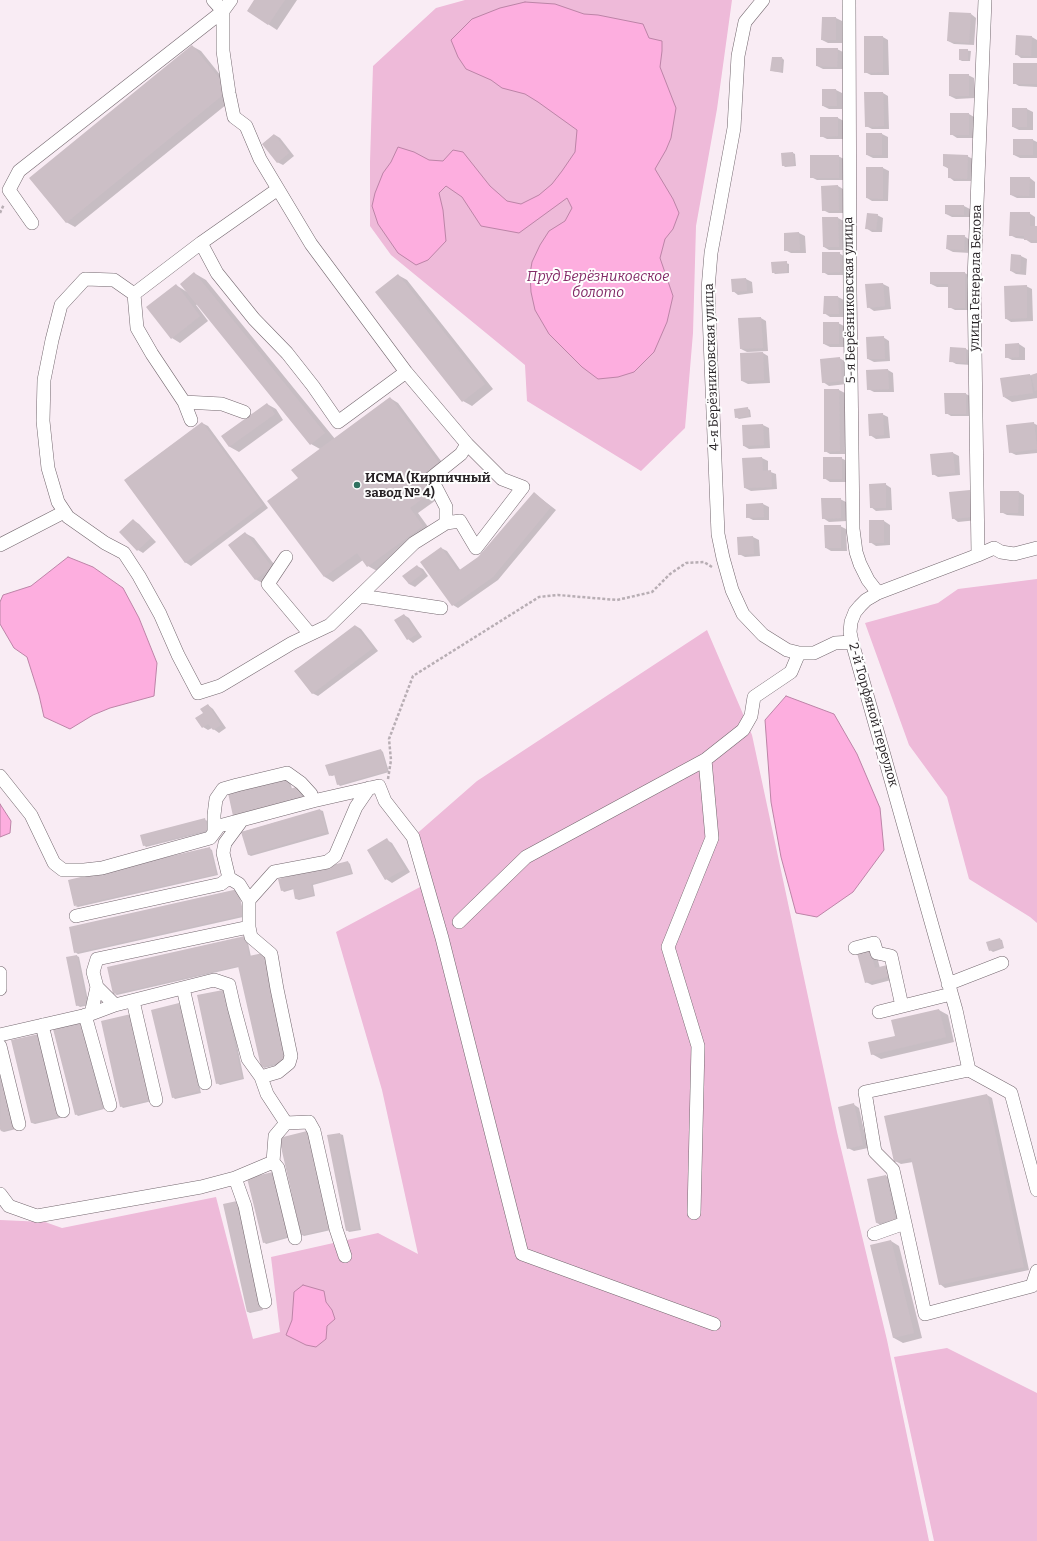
<!DOCTYPE html>
<meta charset="utf-8">
<style>
body{margin:0}
canvas{display:block;background:#f9ecf4}
</style>
<canvas width="1037" height="1541"></canvas>
<script>
const g = document.querySelector('canvas').getContext('2d');
g.lineJoin = 'round';
function paint(path, color) { g.fillStyle = color; g.fill(path, 'evenodd'); }
const toPath = rows => new Path2D(rows.map(r => 'M' + r).join(''));
function trace(path, color, width, dash) { g.strokeStyle = color; g.lineWidth = width; g.lineCap = dash ? 'butt' : 'round'; g.setLineDash(dash || []); g.stroke(path); }
function drawText(font, color, halo, rows, align = 'center') {
  g.font = font + ' Bitter,serif'; g.lineWidth = 4; g.setLineDash([]); g.textBaseline = 'middle'; g.strokeStyle = halo; g.fillStyle = color; for (const [text, x, y, turn = 0] of rows) {
    g.save(); g.translate(x, y); g.rotate((+turn || 0) * Math.PI / 180); g.textAlign = isNaN(turn) ? turn : align; if (halo) g.strokeText(text, 0, 0); g.fillText(text, 0, 0); g.restore();
  }
}
paint(toPath([
 [465,0,732,0,717,109,696,226,693,333,685,428,641,471,527,401,525,365,391,255,370,226,370,162,373,66,436,8],
 [1037,579,1037,923,1030,917,969,879,947,797,909,745,865,623,938,603,958,589],
 [707,630,752,735,837,1132,887,1340,929,1541,0,1541,0,1220,45,1222,62,1228,216,1197,253,1339,280,1332,271,1257,378,1233,418,1254,382,1090,336,932,420,887,413,837,477,781],
 [947,1348,1037,1393,1037,1541,934,1541,894,1357]
]), '#eebad9');
const water = toPath([
 [525,2,555,4,584,14,598,15,643,24,649,38,662,41,662,51,660,67,676,108,671,138,666,150,655,169,673,199,679,213,673,229,665,239,660,258,673,296,667,322,654,352,634,372,618,377,598,379,582,367,549,334,535,310,531,292,530,274,532,262,540,245,549,231,565,221,572,208,567,198,519,233,481,226,462,197,446,186,439,193,443,210,446,241,428,260,416,265,398,253,378,224,372,206,375,193,383,173,391,162,398,147,414,152,429,160,443,161,453,150,463,152,490,186,507,201,521,204,539,195,552,184,562,171,575,152,577,130,538,102,525,94,502,88,491,80,466,69,458,57,451,40,472,19,500,8,525,2],
 [68,557,93,567,123,588,139,618,157,663,154,696,110,708,93,715,70,729,44,717,39,695,27,657,14,648,0,624,0,602,3,595,31,586,68,557],
 [786,696,834,714,857,754,880,808,884,850,853,892,817,917,796,913,781,857,771,802,765,720,786,696],
 [0,804,11,821,10,833,0,837,0,804],
 [303,1285,324,1291,326,1302,332,1310,335,1319,327,1326,326,1339,316,1347,306,1345,286,1335,292,1320,294,1292,303,1285]
]);
paint(water, '#fdaedf');
trace(water, '#bc84a7', 1);
paint(toPath([
 [255,0,297,0,277,30,248,11],
 [971,14,976,18,974,45,954,44,948,41],
 [823,18,836,18,842,21,842,43,828,43,822,40],
 [883,37,888,40,889,75,871,75,865,72],
 [1032,37,1037,40,1037,58,1021,58,1016,54],
 [192,46,201,51,237,96,75,227,66,222],
 [837,49,843,52,843,69,823,69,817,66],
 [960,50,971,51,970,61,962,61,960,60],
 [782,58,784,60,783,73,772,71],
 [1037,64,1037,87,1019,86,1014,83],
 [968,75,974,78,975,98,956,99,950,96],
 [836,90,842,93,842,109,829,109,823,106],
 [883,93,888,96,889,129,872,129,866,126],
 [1027,109,1033,112,1033,130,1019,130,1013,127],
 [969,114,974,117,974,138,957,138,951,134],
 [838,118,844,121,844,139,827,139,821,136],
 [867,134,882,134,888,137,888,158,873,158,867,155],
 [275,135,280,138,294,156,283,165,277,162],
 [1033,140,1037,142,1037,158,1020,158,1014,155],
 [793,153,795,154,796,166,785,167,783,165],
 [838,156,844,159,844,180,817,180,811,177],
 [967,156,973,159,972,181,954,181,949,177,949,169,944,166],
 [867,168,883,168,889,171,888,201,872,201,867,198],
 [1030,178,1035,182,1035,198,1017,198,1011,195],
 [838,186,843,189,845,213,829,213,823,210],
 [946,206,964,206,970,209,970,217,952,217,946,214],
 [1029,213,1035,217,1035,227,1037,227,1037,243,1031,243,1025,239,1016,238,1010,235],
 [877,215,883,218,882,232,872,232,866,228],
 [823,218,838,218,844,221,844,250,829,250,824,247],
 [799,233,805,236,806,253,791,253,785,250,785,234],
 [964,236,970,240,970,253,953,252,947,249],
 [839,253,845,257,845,275,828,275,823,272],
 [1012,255,1021,256,1027,259,1026,275,1016,274,1011,271],
 [786,263,789,264,789,273,775,274,773,272],
 [194,273,206,280,335,439,390,398,398,403,447,469,428,483,439,498,418,513,431,531,377,571,368,566,363,560,333,582,325,577,299,479,320,449,311,444,198,304,196,305,208,321,180,343,172,338,176,285,187,292],
 [965,273,970,276,970,310,955,310,949,307,949,287,937,287,931,284],
 [398,275,407,280,493,389,472,406,463,401],
 [746,279,752,282,753,293,738,295,733,291,732,280],
 [883,284,889,287,891,309,874,311,868,307],
 [1026,286,1032,289,1033,321,1011,322,1005,318],
 [825,297,838,297,844,300,844,317,830,317,824,313],
 [761,318,766,321,768,351,747,352,741,349],
 [838,323,844,326,844,347,830,347,824,344],
 [883,337,889,341,890,361,874,362,868,359],
 [1019,344,1025,348,1025,360,1012,360,1006,357],
 [951,348,966,349,972,352,971,365,956,364,951,361],
 [763,353,768,356,770,383,748,384,742,381],
 [839,358,845,361,847,384,829,386,823,382],
 [888,370,893,373,894,392,874,392,868,389],
 [1037,374,1037,398,1012,402,1004,397,1030,375,1032,376],
 [825,390,839,390,845,393,845,454,830,454,825,451],
 [966,394,972,397,972,416,951,416,946,413],
 [267,404,276,409,283,420,239,452,230,447,222,436],
 [747,408,750,410,751,417,739,419,736,417],
 [882,414,888,417,890,438,876,439,870,435],
 [202,423,208,426,268,508,191,566,185,562],
 [1033,423,1037,425,1037,453,1016,455,1010,452],
 [763,425,769,428,770,448,749,449,744,446,743,426],
 [953,453,959,456,960,475,938,477,933,474],
 [762,458,768,461,768,471,776,474,777,489,751,491,745,488],
 [841,458,847,461,847,482,830,482,824,478],
 [885,484,891,488,892,510,876,511,871,507],
 [969,491,975,494,978,520,958,522,953,518],
 [1019,492,1024,495,1024,516,1007,515,1001,512],
 [534,493,556,510,498,580,458,608,453,605,441,548,447,551,461,571,479,557],
 [840,499,846,502,847,521,829,522,823,518],
 [763,504,769,507,769,520,753,520,747,517,747,505],
 [133,520,139,524,156,542,143,553,138,550],
 [870,521,884,521,890,525,890,545,876,546,870,542],
 [840,526,846,529,847,551,831,551,826,548],
 [245,533,254,538,280,572,264,584,255,579],
 [753,537,759,540,760,556,745,557,739,554,738,538],
 [417,566,423,569,428,576,415,587,409,584,404,577],
 [404,615,409,618,422,637,413,643,408,639],
 [356,626,361,629,378,651,318,696,312,693],
 [208,705,213,709,226,728,219,733,212,728,208,730,203,727,204,714],
 [381,750,383,752,389,772,340,786,338,784,335,775,332,776,329,775],
 [290,781,292,789,302,789,304,800,237,817],
 [320,810,323,811,329,834,251,856,249,855,242,832],
 [205,820,208,821,210,831,146,847,144,845],
 [387,840,392,843,410,872,392,883,386,879],
 [209,848,212,850,218,875,78,907,75,906],
 [348,862,350,864,353,874,313,885,315,896,299,900,296,899,294,889,284,892,282,890],
 [238,891,243,917,78,954,75,952],
 [247,938,251,957,265,955,290,1062,264,1068,262,1066,239,967,117,995,114,994],
 [999,939,1002,940,1004,948,993,952,990,950],
 [858,953,876,953,880,968,895,979,872,985,866,982],
 [77,956,79,957,89,1005,80,1007,77,1005],
 [223,991,226,992,244,1079,220,1085,217,1083,199,996],
 [178,1004,181,1006,201,1093,175,1099,173,1097],
 [939,1010,948,1015,954,1042,881,1059,872,1054,896,1037],
 [133,1016,152,1101,123,1108,121,1106],
 [80,1023,83,1025,104,1109,78,1116,76,1114],
 [41,1036,60,1118,35,1124,32,1123],
 [0,1068,16,1129,4,1132,1,1131,0,1125],
 [987,1095,992,1098,1029,1270,945,1288,940,1284,913,1162,901,1164,895,1161],
 [853,1104,859,1108,868,1148,854,1151,848,1148],
 [307,1132,309,1134,331,1230,304,1236,302,1235],
 [340,1134,343,1135,361,1230,349,1232,347,1230],
 [275,1174,291,1237,266,1244,264,1242],
 [886,1176,894,1181,903,1225,886,1228,877,1223],
 [239,1204,263,1310,250,1313,248,1312,224,1205],
 [891,1241,899,1246,922,1338,903,1343,894,1338]
]), '#0003');
paint(toPath([
 [254,0,285,0,268,25,247,11],
 [949,12,971,13,969,43,947,41],
 [822,17,836,17,836,40,821,40],
 [1016,35,1032,36,1031,56,1015,55],
 [864,36,883,36,883,72,864,73],
 [192,45,229,90,66,223,29,178],
 [816,48,838,48,837,67,816,66],
 [959,49,968,49,968,60,959,60],
 [772,57,782,57,781,72,770,71],
 [1013,63,1037,63,1037,84,1013,84],
 [949,74,969,74,969,96,949,96],
 [822,89,836,89,837,106,822,106],
 [864,92,883,92,884,126,865,127],
 [1012,108,1027,108,1027,127,1012,127],
 [950,113,969,113,969,135,950,135],
 [820,117,838,117,838,136,820,137],
 [866,133,882,133,882,155,866,155],
 [274,134,289,153,277,163,262,144],
 [1013,139,1033,139,1033,155,1013,155],
 [793,152,794,165,782,166,781,153],
 [943,154,968,155,967,179,948,178,948,167,943,166],
 [810,155,839,155,839,178,810,178],
 [866,167,883,167,883,199,866,198],
 [1010,177,1030,177,1029,196,1010,195],
 [838,185,839,210,822,211,821,186],
 [945,205,964,205,964,215,945,214],
 [1010,212,1030,212,1030,226,1037,226,1037,240,1024,240,1024,236,1009,236],
 [867,213,878,214,876,230,865,229],
 [822,217,838,217,839,247,823,247],
 [799,232,800,250,784,251,784,233],
 [947,235,965,235,964,250,946,249],
 [822,252,840,252,840,272,822,273],
 [1011,254,1021,255,1020,272,1010,271],
 [787,261,787,272,772,273,771,262],
 [194,272,325,433,310,445,180,284],
 [930,272,965,272,965,308,948,308,948,284,930,284],
 [398,274,485,384,462,402,375,292],
 [746,278,747,291,732,292,731,279],
 [883,283,885,306,867,308,865,284],
 [176,284,200,316,171,339,146,307],
 [1027,285,1027,318,1005,319,1004,286],
 [824,296,838,296,839,314,823,314],
 [761,317,763,348,740,349,738,318],
 [823,322,839,322,839,344,823,344],
 [884,336,885,359,867,359,866,337],
 [1019,343,1019,357,1005,358,1005,344],
 [950,347,966,348,966,363,949,362],
 [763,352,764,380,741,381,740,353],
 [840,357,842,381,822,383,820,359],
 [888,369,889,389,867,390,866,370],
 [1037,373,1037,390,1035,391,1031,375],
 [1030,374,1033,393,1003,397,1000,378],
 [824,389,839,389,840,451,824,452],
 [944,393,966,393,966,414,945,414],
 [390,397,439,463,420,477,431,492,410,508,423,526,367,567,357,553,324,577,267,501,298,478,291,470],
 [267,403,275,414,229,447,221,436],
 [748,407,749,416,735,418,734,409],
 [883,413,884,435,869,436,868,414],
 [202,422,263,505,185,563,124,480],
 [1034,422,1037,449,1009,453,1006,425],
 [763,424,764,445,743,446,742,425],
 [953,452,955,473,932,475,930,454],
 [762,457,763,471,771,470,772,487,744,488,742,458],
 [823,457,842,457,842,479,823,479],
 [886,483,886,508,870,508,869,484],
 [970,490,972,517,952,519,949,492],
 [1000,491,1019,491,1018,513,1000,513],
 [534,492,551,507,493,577,452,606,420,562,441,547,458,571,478,557],
 [821,498,841,498,841,518,822,519],
 [763,503,764,517,746,518,746,504],
 [133,519,151,538,137,551,119,532],
 [869,520,884,520,884,543,869,543],
 [824,525,841,525,841,548,825,548],
 [245,532,272,567,255,580,228,545],
 [753,536,754,554,738,555,737,537],
 [417,565,423,573,409,584,402,576],
 [404,614,417,634,407,640,394,620],
 [355,625,373,648,312,694,294,671],
 [208,704,221,725,213,730,208,724,202,728,195,718,203,713,200,709],
 [381,749,387,771,337,785,334,774,329,776,325,765],
 [288,778,290,789,299,786,302,799,233,816,228,793],
 [320,809,327,832,248,855,241,832],
 [205,818,208,830,143,846,140,835],
 [387,838,405,869,385,880,367,850],
 [210,847,216,874,74,906,68,880],
 [348,861,351,873,311,884,313,895,295,899,293,888,281,891,278,879],
 [238,889,244,915,74,953,69,927],
 [245,936,249,956,263,953,288,1061,261,1067,238,966,113,994,107,967],
 [1000,938,1003,947,989,951,986,942],
 [870,949,875,968,887,965,890,976,865,983,857,953],
 [77,955,87,1004,76,1006,66,957],
 [223,990,242,1078,216,1084,197,995],
 [179,1003,199,1091,172,1098,151,1010],
 [939,1009,946,1037,871,1055,868,1042,895,1036,891,1020],
 [131,1014,149,1100,120,1107,101,1021],
 [80,1022,102,1108,75,1115,53,1029],
 [39,1034,58,1117,31,1123,11,1040],
 [1,1077,14,1128,1,1131,0,1129],
 [987,1094,1024,1267,939,1285,911,1158,894,1162,884,1116],
 [854,1103,863,1145,847,1149,838,1107],
 [307,1131,329,1229,301,1235,279,1138],
 [340,1133,359,1229,346,1231,327,1135],
 [273,1172,289,1236,263,1243,247,1178],
 [886,1175,895,1220,876,1223,867,1179],
 [237,1201,261,1309,247,1312,223,1204],
 [891,1240,914,1333,893,1338,870,1245]
]), '#ccbfc6');
const minor = toPath([
 [763,0,745,22,738,56,734,128,711,253,708,289,718,534,723,558,732,590,743,614,763,635,787,650,799,653,814,653,835,643,852,642],
 [849,0,850,291,853,529,856,552,860,564,868,580,878,593],
 [32,223,9,190,19,171,223,11,213,0],
 [201,243,278,189],
 [134,294,114,280,85,279,61,305,52,340,44,380,43,421,48,468,58,502,68,517,105,543,124,553,139,576,160,614,178,655,198,693,220,686,292,643,330,625,414,543,446,523],
 [406,372,467,444,461,454,431,478,446,507,446,523,460,521,476,548,523,487,502,479,467,444],
 [184,402,222,404,244,412],
 [191,420,184,402,152,354,137,328,134,294,201,243,217,273,254,319,287,353,313,386,338,422,406,372,311,244,260,159,246,126,234,117,229,93,223,51,223,11,231,0],
 [0,545,64,512],
 [978,555,974,280,985,0],
 [286,557,268,584,310,634],
 [361,596,441,608],
 [0,776,31,815,54,863,63,870,84,870,102,868,210,838,219,826,313,801,379,786,385,801,413,837,442,938,522,1254,714,1324],
 [242,820,225,843,223,853,229,878,239,884,249,900,274,872,327,862,335,856,356,807,369,788],
 [214,832,214,815,216,799,223,789,237,785,287,773,301,783,311,794,313,801],
 [76,916,221,884,229,878],
 [459,922,526,857,705,760,743,730,751,716,754,697,791,672,799,653],
 [855,948,874,943,877,953,891,956,902,1006],
 [0,973,0,989],
 [948,984,1002,963],
 [183,988,205,1083],
 [133,1001,156,1100],
 [115,1005,97,987,93,972,97,959,249,927],
 [879,1012,951,994],
 [91,1014,97,987],
 [85,1015,110,1105],
 [42,1025,63,1111],
 [0,1035,91,1014,115,1005,214,980,229,985,234,1007,248,1059,261,1077,278,1072,289,1063,291,1056,277,989,271,954,251,937,249,927,249,900],
 [0,1046,19,1124],
 [969,1070,1011,1093,1037,1190],
 [261,1077,267,1094,286,1123,309,1122,314,1131,336,1229,345,1256],
 [273,1162,278,1168,295,1238],
 [235,1178,245,1206,265,1302],
 [0,1194,9,1206,37,1216,201,1187,235,1178,273,1162,275,1136,286,1123],
 [694,1213,698,1046,668,947,712,838,705,760],
 [905,1223,893,1170,875,1152,865,1092,969,1070,956,1010,852,642,850,632,851,622,855,612,860,606,866,600,878,593,978,555,994,548,1001,552,1014,554,1037,548],
 [874,1234,905,1223,925,1314,1032,1286,1037,1271]
]);
trace(minor, '#74686f', 14);
trace(toPath([
 [0,213,4,204],
 [388,779,391,760,389,739,413,676,539,597,558,595,617,600,652,592,670,574,686,563,704,562,712,567]
]), '#b8aeb4', 2.5, [3, 2]);
trace(minor, '#fff', 13);
for (const [x, y, r, color] of [
 [357,485,4,"#307160"]
]) { const dot = new Path2D(); dot.arc(x, y, r, 0, 2 * Math.PI); g.fillStyle = color; g.fill(dot); trace(dot, '#fefefe', 1.5); }
drawText('13px', '#262124', '#fefefe', [
 ["улица Генерала Белова",976,278,-89],
 ["5-я Берёзниковская улица",850,300,-91],
 ["4-я Берёзниковская улица",712,367,-92],
 ["2-й Торфяной переулок",873,715,74]
]);
drawText('bold 13px', '#262124', '#fefefe', [
 ["ИСМА (Кирпичный",365,478],
 ["завод № 4)",365,493]
], 'left');
drawText('italic 14px', '#832a67', '#fefefe', [
 ["Пруд Берёзниковское",598,277],
 ["болото",598,293]
]);
</script>
